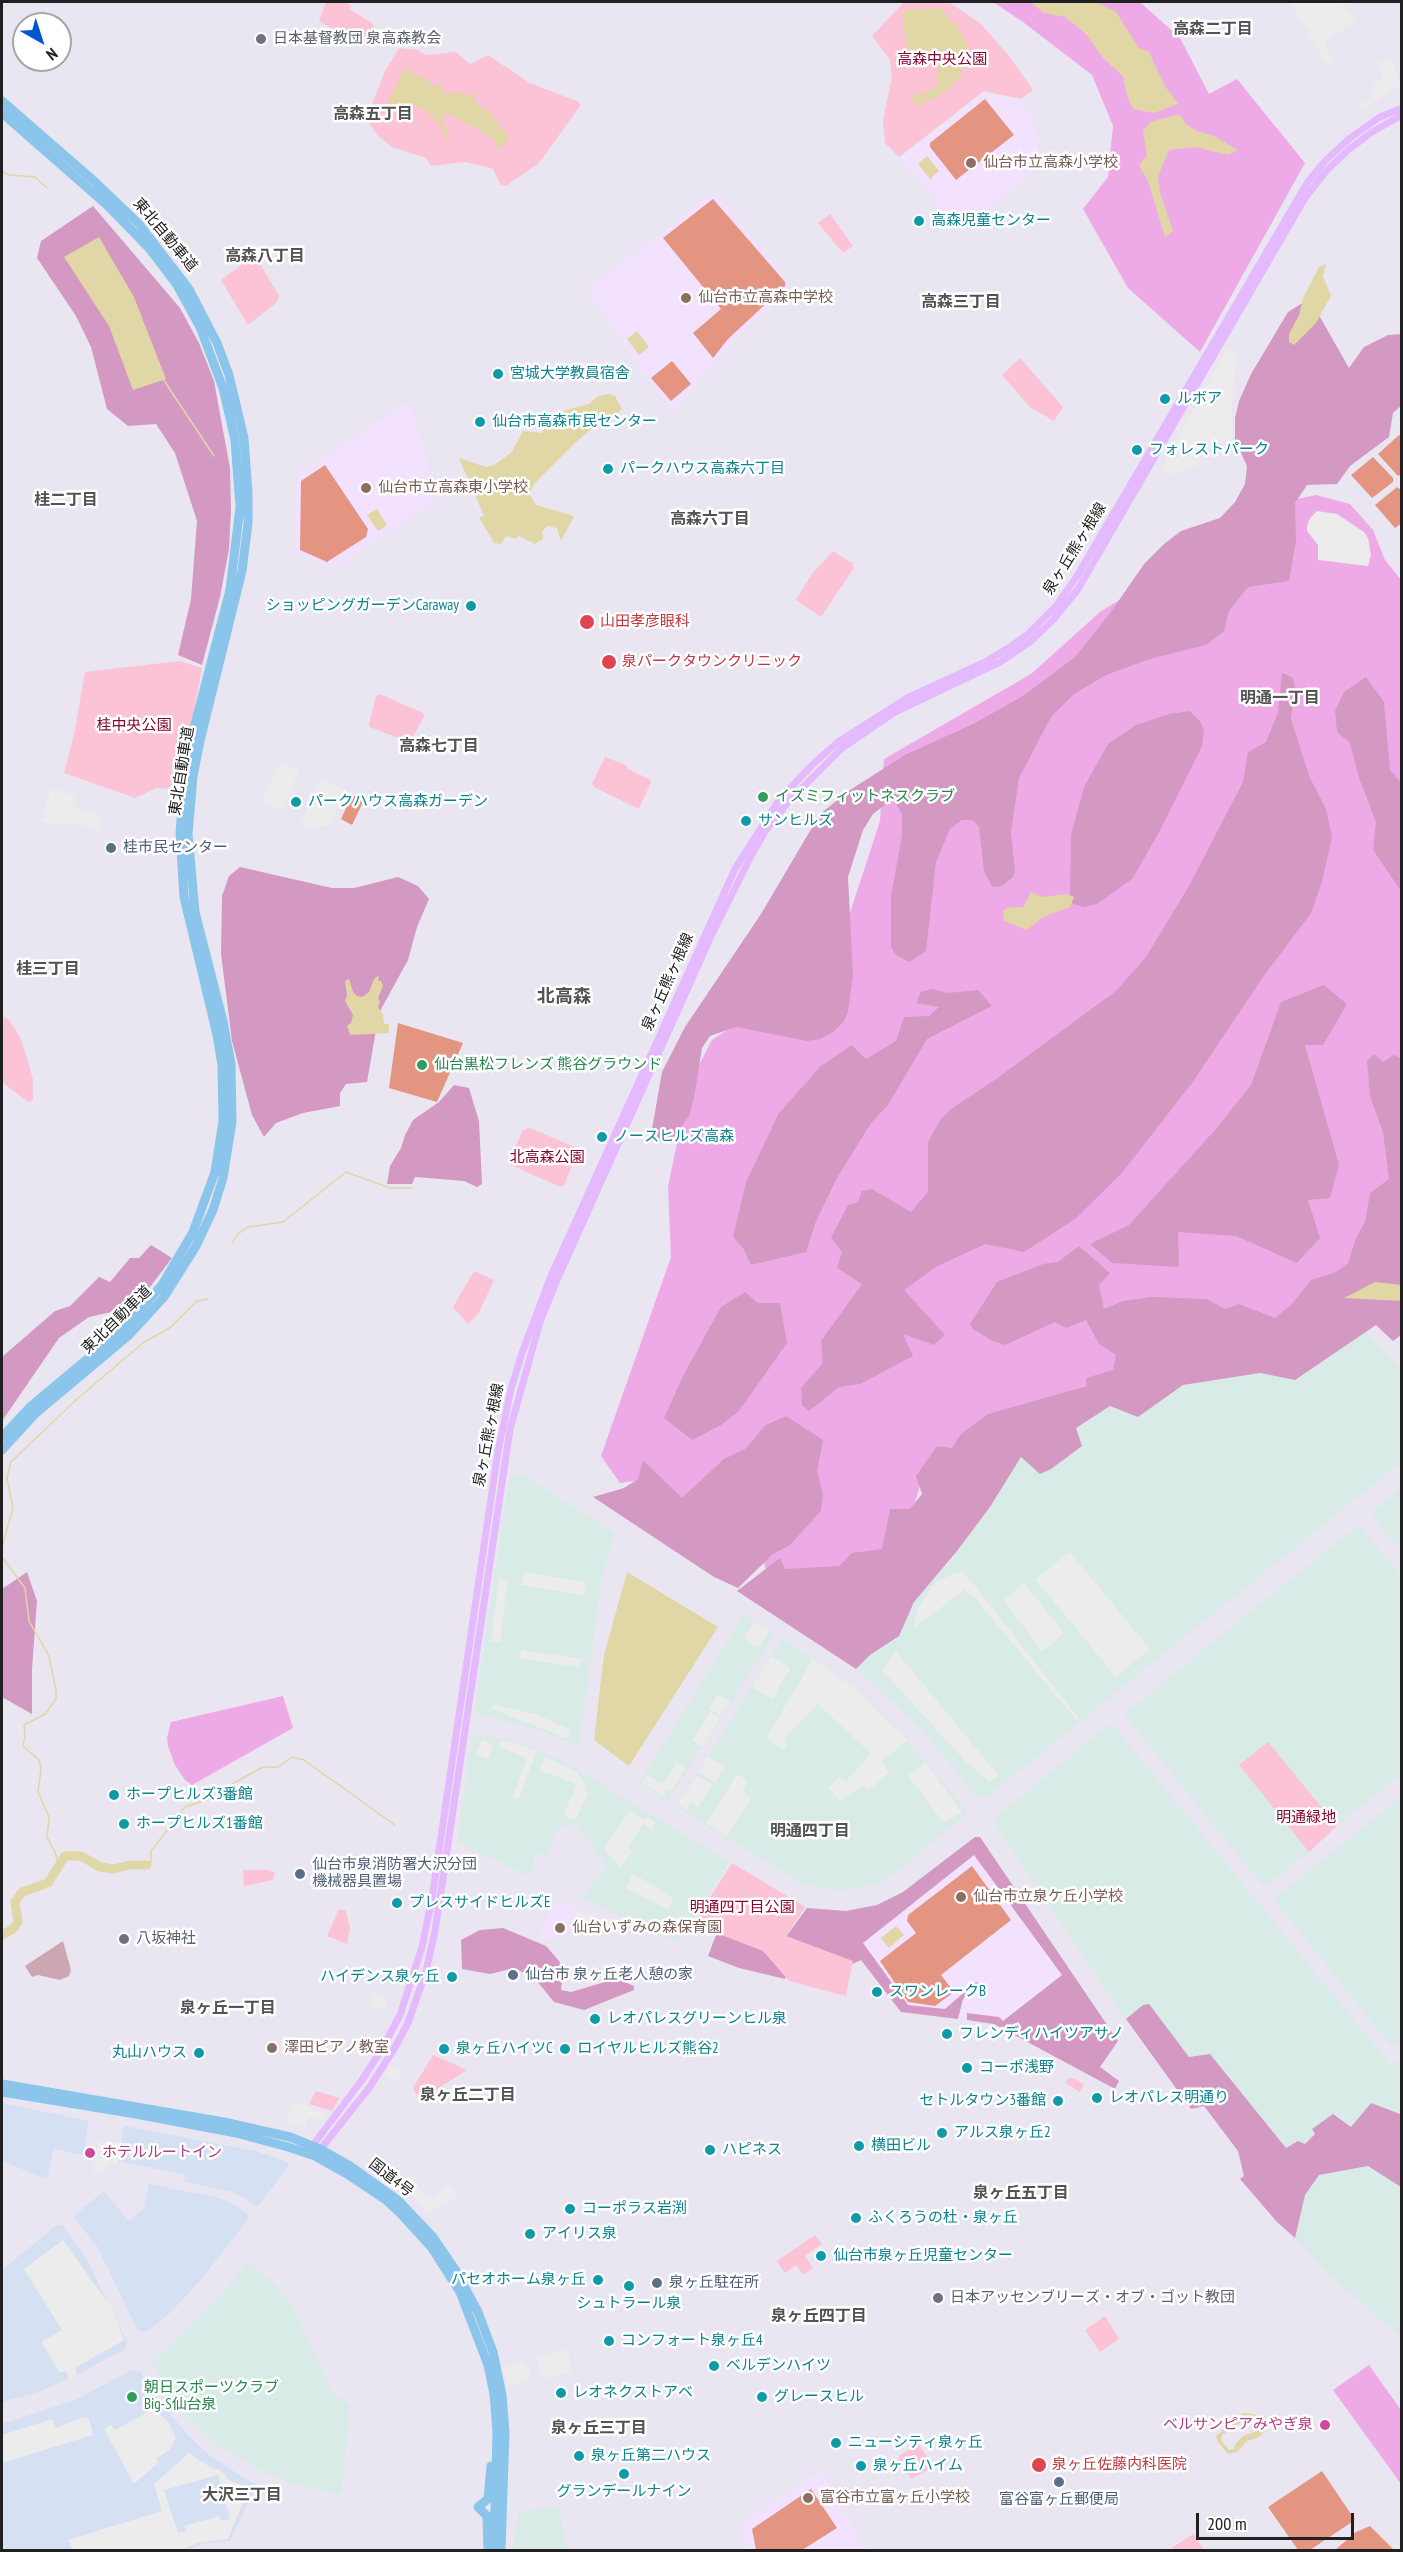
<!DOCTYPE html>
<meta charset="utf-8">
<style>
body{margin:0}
#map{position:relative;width:1403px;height:2552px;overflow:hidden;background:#e9e6f1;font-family:"PT Sans Narrow",sans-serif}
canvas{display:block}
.frame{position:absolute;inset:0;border:3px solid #202020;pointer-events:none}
.north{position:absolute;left:12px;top:12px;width:60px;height:60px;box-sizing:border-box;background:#fff;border:2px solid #a6a6a6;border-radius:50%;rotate:141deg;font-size:16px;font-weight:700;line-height:24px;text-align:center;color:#202020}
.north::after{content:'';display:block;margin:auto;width:21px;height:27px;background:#0056d1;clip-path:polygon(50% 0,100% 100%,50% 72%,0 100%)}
.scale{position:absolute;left:1196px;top:2513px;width:158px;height:27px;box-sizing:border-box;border:3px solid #202020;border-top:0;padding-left:8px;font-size:18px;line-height:21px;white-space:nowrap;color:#202020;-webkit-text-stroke:4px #fff;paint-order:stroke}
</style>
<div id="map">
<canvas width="1403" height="2552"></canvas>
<div class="frame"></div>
<div class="north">N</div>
<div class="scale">200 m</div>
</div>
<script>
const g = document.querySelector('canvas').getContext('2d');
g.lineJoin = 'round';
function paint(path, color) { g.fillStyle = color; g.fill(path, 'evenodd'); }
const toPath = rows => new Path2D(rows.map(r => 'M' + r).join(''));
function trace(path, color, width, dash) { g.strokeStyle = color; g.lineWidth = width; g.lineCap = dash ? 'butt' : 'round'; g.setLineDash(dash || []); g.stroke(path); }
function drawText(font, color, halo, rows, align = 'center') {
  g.font = font + ' "PT Sans Narrow","Noto Sans JP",sans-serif'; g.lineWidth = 5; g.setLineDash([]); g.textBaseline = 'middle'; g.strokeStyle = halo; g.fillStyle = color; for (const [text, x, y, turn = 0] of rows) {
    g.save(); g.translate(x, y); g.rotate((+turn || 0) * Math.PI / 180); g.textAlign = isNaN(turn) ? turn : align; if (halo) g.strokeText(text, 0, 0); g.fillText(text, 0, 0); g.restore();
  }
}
paint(toPath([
 [2,2103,89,2121,83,2155,54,2149,47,2179,2,2161],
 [124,2126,255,2151,288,2162,289,2166,258,2206,254,2206,245,2198,230,2191,184,2182,185,2175,118,2161],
 [149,2184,215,2197,232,2203,247,2213,248,2219,200,2281,170,2313,147,2332,138,2331,97,2246,75,2219,76,2214,104,2191,129,2221,144,2208],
 [58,2224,63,2226,85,2256,127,2342,125,2349,77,2375,38,2392,2,2402,2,2270],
 [132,2370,140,2372,158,2400,189,2436,209,2455,254,2484,255,2488,230,2541,203,2543,187,2550,7,2550,2,2547,2,2424,75,2400]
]), '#d5e0f3');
paint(toPath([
 [1366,1332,1401,1370,1401,1462,987,1797,977,1798,921,1728,856,1669,870,1655,899,1636,914,1602,957,1551,990,1507,1021,1456,1076,1428,1110,1405,1138,1417,1183,1385,1260,1373,1295,1380],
 [520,1473,614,1533,602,1576,579,1746,535,1729,484,1716,475,1709,507,1492,510,1479],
 [1401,1488,1401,1551,1373,1516,1374,1511],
 [1356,1527,1361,1527,1401,1576,1401,1775,1337,1826,1267,1742,1239,1765,1309,1852,1266,1885,1262,1885,1124,1714],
 [744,1615,775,1634,668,1800,639,1783],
 [782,1638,854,1688,890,1721,966,1809,964,1817,899,1870,876,1884,842,1890,817,1888,800,1882,676,1807],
 [1109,1725,1113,1725,1391,2065,1401,2057,1401,2115,1351,2127,1312,2130,1315,2134,1305,2144,1286,2148,1210,2054,1189,2057,1149,2005,1142,2005,1126,2019,996,1826,997,1816],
 [478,1734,520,1743,567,1763,729,1862,677,1942,582,1898,607,1867,576,1824,558,1828,547,1855,536,1854,530,1877,457,1841,472,1740],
 [1401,1797,1402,2040,1394,2046,1390,2045,1276,1902,1277,1897],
 [1368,2166,1401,2187,1401,2337,1330,2276,1295,2238,1305,2195,1318,2175],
 [249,2261,276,2285,293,2307,331,2390,350,2406,341,2494,291,2484,260,2470,213,2442,189,2418,166,2388,152,2362,206,2311],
 [558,2506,567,2550,512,2550,519,2512]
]), '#d8ebe7');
paint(toPath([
 [984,93,1024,102,1037,131,1039,167,971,223,943,230,936,200,900,159],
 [712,193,717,194,787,280,786,292,741,334,673,411,643,373,587,288,670,227],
 [406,403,410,403,438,499,334,569,294,552,297,478,299,473],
 [975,1849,1065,1975,1001,2028,996,2023,899,2009,851,1945],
 [556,1899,597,1919,549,1942,538,1937],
 [817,2473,822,2475,867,2550,746,2550,741,2526,744,2522]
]), '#f3e2ff');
paint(toPath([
 [993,2,1140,2,1180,38,1209,94,1237,79,1305,163,1200,352,1128,288,1083,209,1108,177,1113,126,1092,75,1023,22],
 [1316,495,1350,504,1373,530,1385,560,1402,581,1401,1102,1395,1182,1357,1265,1277,1324,1119,1372,922,1478,911,1517,887,1553,842,1572,767,1575,761,1552,648,1479,620,1483,601,1456,671,1257,668,1187,689,1084,712,1040,766,1005,830,974,880,821,884,759,1031,674,1100,612,1194,554,1283,502],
 [283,1696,293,1728,192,1785,185,1780,175,1765,168,1746,167,1738,171,1722],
 [1369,2365,1401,2410,1401,2484,1333,2390]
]), '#eeaae7');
paint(toPath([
 [93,206,180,308,199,343,214,381,230,468,231,510,229,549,220,597,202,665,178,655,191,599,197,521,175,453,156,424,128,426,107,409,91,347,76,316,37,258,41,241],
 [1304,302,1312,303,1349,368,1364,347,1388,335,1401,334,1401,406,1393,413,1389,437,1350,466,1337,484,1307,485,1295,503,1296,541,1289,581,1248,587,1229,611,1224,631,1206,645,1150,659,1106,675,1074,694,1051,717,1019,778,1011,832,1015,871,1013,877,1002,886,992,887,984,871,979,827,974,821,968,820,962,820,950,829,936,862,926,951,909,962,896,955,891,947,891,896,902,835,902,814,894,801,891,800,873,814,863,830,848,877,853,974,848,1012,844,1021,833,1032,820,1039,807,1041,736,1027,710,1036,702,1048,694,1098,689,1116,673,1138,668,1142,660,1142,652,1129,662,1072,685,1027,761,914,820,814,850,790,905,755,973,724,1023,696,1075,657,1111,612,1144,564,1164,544,1181,531,1220,518,1235,502,1245,484,1247,466,1235,440,1235,418,1239,401,1251,374,1288,312],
 [1282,673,1292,677,1295,685,1291,719,1310,778,1326,809,1332,837,1322,882,1311,913,1263,977,1192,1083,1121,1174,1075,1219,1024,1252,985,1244,936,1267,904,1290,945,1335,934,1345,903,1334,913,1356,860,1384,839,1387,809,1411,802,1405,801,1388,823,1363,821,1341,862,1284,837,1268,842,1252,831,1238,848,1205,858,1202,862,1191,872,1189,911,1212,928,1192,928,1142,939,1122,951,1109,996,1079,1116,991,1146,957,1189,886,1243,782,1248,752,1266,742,1278,713],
 [1366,677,1384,702,1390,770,1401,783,1401,891,1373,850,1376,822,1359,778,1350,743,1337,732,1335,711,1344,692],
 [1190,711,1201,722,1204,732,1202,746,1159,832,1133,878,1097,904,1084,907,1073,904,1070,901,1071,835,1084,787,1108,744,1136,725,1169,714],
 [240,867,332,888,354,888,398,877,418,886,429,899,417,927,408,960,379,1013,367,1082,346,1084,340,1093,340,1106,303,1113,276,1123,264,1137,252,1115,232,1041,221,954,222,896,229,876],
 [1324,985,1347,1004,1323,1045,1305,1045,1339,1165,1330,1198,1308,1200,1320,1238,1297,1263,1236,1236,1178,1232,1179,1267,1112,1263,1090,1244,1129,1225,1215,1130,1251,1085,1281,1002],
 [931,989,948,993,978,990,992,1006,927,1039,888,1105,871,1123,837,1178,816,1221,806,1252,751,1265,743,1248,733,1237,746,1182,779,1113,821,1066,852,1045,866,1059,896,1041,904,1017,929,1016,939,1007,916,1003,921,992],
 [1374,1054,1383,1062,1394,1055,1401,1058,1401,1335,1393,1341,1376,1325,1295,1380,1260,1373,1183,1385,1138,1417,1110,1406,1076,1428,1082,1446,1051,1469,1040,1474,1021,1457,990,1507,957,1551,914,1602,899,1636,870,1655,856,1669,737,1591,780,1558,785,1569,839,1566,852,1553,882,1549,890,1509,910,1509,922,1494,916,1476,937,1446,952,1448,961,1434,988,1414,1087,1386,1086,1378,1113,1370,1116,1355,1099,1344,1086,1320,1066,1328,1055,1322,1005,1345,991,1340,973,1329,970,1324,997,1282,1043,1264,1058,1262,1079,1246,1110,1273,1099,1285,1104,1309,1123,1301,1152,1297,1207,1299,1225,1309,1239,1304,1275,1318,1291,1305,1311,1280,1336,1272,1348,1263,1356,1238,1365,1222,1370,1193,1389,1179,1383,1132,1370,1096,1367,1061],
 [454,1085,469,1088,479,1121,482,1184,477,1187,464,1181,415,1177,412,1184,387,1184,390,1166,401,1148,405,1135,413,1120,439,1102],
 [151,1245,172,1258,131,1312,116,1311,89,1317,59,1338,2,1421,2,1357,55,1311,70,1306,99,1277,110,1282,130,1258,139,1258],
 [745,1292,758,1303,780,1303,787,1343,739,1411,721,1425,692,1440,664,1418,685,1372,721,1307],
 [786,1416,823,1440,817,1471,823,1494,821,1511,790,1545,773,1554,738,1588,714,1577,593,1497,624,1488,638,1479,643,1460,682,1498,724,1459,745,1449,766,1425],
 [27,1572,37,1601,32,1669,32,1714,2,1697,2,1589],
 [975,1837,980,1837,1118,2041,1100,2067,1119,2081,1115,2089,994,2024,967,2020,967,2013,999,2017,1003,2021,1062,1975,974,1855,863,1943,908,2005,945,2009,976,1982,979,1983,963,1999,958,2019,901,2012,861,1960,848,1966,782,1942,807,1908,846,1911,877,1905,903,1892],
 [719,1927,775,1950,790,1966,785,1979,739,1968,708,1956],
 [503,1928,546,1946,559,1961,563,1970,561,1990,571,1992,605,1982,622,1981,634,1986,634,1990,584,2010,554,2002,536,1980,515,1968,490,1974,462,1969,461,1940,480,1930],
 [1149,2004,1189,2057,1210,2054,1286,2148,1298,2141,1305,2144,1315,2134,1312,2129,1333,2114,1351,2127,1371,2103,1400,2114,1401,2187,1368,2166,1319,2175,1305,2195,1295,2238,1277,2222,1240,2179,1244,2176,1238,2151,1204,2106,1191,2109,1126,2019,1143,2005]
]), '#d399c2');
paint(toPath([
 [63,1941,71,1970,69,1976,60,1980,38,1975,32,1977,25,1966]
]), '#cca6b0');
paint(toPath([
 [326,2,344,2,351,5,350,9,373,24,374,27,364,47,319,21],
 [904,2,949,2,981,24,1010,57,1033,90,1021,99,984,91,899,157,885,143,883,121,892,76,890,60,872,36],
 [399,48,418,50,426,55,456,52,470,64,488,55,530,83,579,102,580,106,539,163,506,186,500,184,493,169,479,165,464,162,431,166,426,158,392,147,378,136,369,123,369,112,385,71],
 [830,214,853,246,843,253,818,223],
 [255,255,279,296,277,302,248,325,221,280],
 [1020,358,1063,407,1054,421,1030,407,1002,375],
 [833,551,852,563,854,568,821,617,796,600,812,574],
 [180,661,202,668,179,789,156,788,135,798,64,773,74,735,85,672],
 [380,694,425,714,412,739,408,742,370,727,369,724,376,696],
 [605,757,626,765,628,769,649,779,651,782,639,809,594,787,592,784],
 [5,1017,9,1020,20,1037,28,1061,33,1080,33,1100,28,1102,2,1082,2,1020],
 [530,1128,577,1148,578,1152,564,1185,560,1187,511,1165,509,1161,523,1130],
 [474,1271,494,1280,479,1313,468,1324,453,1307],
 [1268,1742,1337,1826,1309,1852,1239,1765],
 [732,1863,805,1907,786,1936,853,1961,846,1996,789,1981,763,1951,693,1924],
 [243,1870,268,1870,275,1873,273,1880,244,1886],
 [339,1909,346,1911,350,1928,347,1944,327,1936],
 [433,2055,467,2070,423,2098,415,2093,413,2088],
 [1069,2078,1073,2078,1084,2084,1080,2092,1065,2083],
 [316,2091,339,2098,332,2111,309,2104],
 [815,2235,822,2244,805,2256,813,2268,803,2275,796,2265,785,2273,777,2261],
 [1105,2316,1119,2339,1100,2352,1085,2330],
 [918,2444,934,2467,911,2479,899,2460,900,2455],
 [1193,2534,1204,2550,1169,2550]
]), '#fcc2d6');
paint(toPath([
 [985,99,1014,135,956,180,930,147,930,143],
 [713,199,785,282,785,286,728,339,713,358,693,333,721,309,663,238],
 [672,361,691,384,671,401,651,378],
 [1399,435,1401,436,1402,474,1398,476,1378,454],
 [1373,457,1393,478,1393,482,1372,498,1351,475],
 [325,465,368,529,366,537,327,562,300,550,301,481],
 [1397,487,1401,490,1402,523,1395,528,1375,505],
 [352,795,364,800,352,825,341,819],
 [398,1023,463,1043,437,1102,389,1088],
 [972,1866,1011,1920,941,1975,954,1992,935,2006,908,2002,880,1961,916,1933,907,1921,908,1915],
 [1322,2471,1355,2520,1310,2550,1298,2550,1268,2507],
 [811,2489,837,2528,802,2550,756,2550,752,2529],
 [1370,2526,1394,2550,1335,2550,1356,2532]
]), '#e49581');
paint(toPath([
 [1290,2,1349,2,1309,32],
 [1345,6,1356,20,1324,43,1334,63,1329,67,1307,34],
 [1390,56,1401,84,1363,110,1359,106,1370,99,1374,84,1383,77,1376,65],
 [1227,349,1237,354,1231,410,1232,436,1228,443,1209,442,1196,466,1185,471,1172,474,1161,469],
 [1317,511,1337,514,1364,532,1368,538,1371,555,1368,566,1318,560,1318,545,1307,531,1307,526,1310,518],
 [280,763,299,771,281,810,262,802],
 [321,779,346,790,330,825,312,829,301,824],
 [52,788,76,796,73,807,103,817,98,831,72,822,55,826,40,821],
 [1070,1552,1150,1649,1116,1677,1035,1579],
 [963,1571,1080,1719,1077,1721,977,1601,964,1590,913,1629,918,1607,936,1581],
 [524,1572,586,1582,584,1595,521,1585],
 [499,1579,508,1580,500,1642,491,1641],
 [1024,1583,1064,1633,1042,1652,1004,1600],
 [754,1622,769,1631,758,1648,743,1638],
 [521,1650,581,1659,579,1667,520,1658],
 [896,1651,999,1776,989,1782,964,1760,882,1670],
 [771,1656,791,1668,772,1699,752,1687],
 [813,1659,854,1688,908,1740,882,1761,889,1773,868,1791,863,1785,840,1802,828,1788,839,1776,846,1781,871,1754,818,1704,784,1738,787,1747,784,1750,766,1738],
 [718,1694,730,1701,721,1716,709,1709],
 [493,1704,538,1715,571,1730,566,1738,492,1709],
 [710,1711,720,1718,702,1747,692,1740],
 [482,1740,493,1745,488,1759,476,1754],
 [501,1741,517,1743,537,1751,518,1800,512,1798,527,1758,499,1747],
 [545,1757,576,1771,586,1787,585,1791,589,1793,575,1820,564,1815,576,1784,539,1770],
 [708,1757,725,1767,715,1783,698,1772],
 [677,1762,686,1768,671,1791,668,1789,663,1796,642,1783,647,1775,662,1784],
 [925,1762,962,1812,944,1823,908,1776],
 [737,1774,748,1781,742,1792,751,1798,727,1837,706,1823],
 [697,1775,712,1784,698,1807,691,1803,687,1810,678,1804],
 [630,1810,645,1820,648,1817,656,1822,651,1830,643,1824,628,1847,632,1851,621,1868,604,1849],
 [633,1873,674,1899,668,1909,625,1888],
 [579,1911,595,1918,580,1925,574,1914],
 [374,1992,388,1998,383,2010,372,2006,371,2002],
 [391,2065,402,2072,395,2082,384,2075],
 [294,2102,325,2114,323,2121,309,2116,305,2128,287,2121],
 [99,2140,121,2144,117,2165,107,2163,105,2171,100,2174,93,2172],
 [410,2176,426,2198,430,2195,433,2197,450,2185,458,2196,429,2213,402,2184],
 [63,2240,111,2307,124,2340,75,2368,77,2375,69,2379,66,2371,60,2373,41,2342,62,2330,24,2269],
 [568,2349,571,2372,543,2380,537,2358],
 [522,2362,528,2368,532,2378,508,2386,503,2368],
 [154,2408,169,2423,176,2438,170,2449,156,2459,158,2463,134,2484,104,2429,111,2425,115,2430],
 [83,2417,89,2419,93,2435,2,2463,2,2435,52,2419,56,2428],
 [189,2453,213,2469,218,2469,226,2475,228,2480,249,2488,228,2539,198,2543,181,2550,73,2550,68,2540,162,2511,154,2484],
 [218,2475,230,2519,221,2521,219,2516,184,2526,186,2531,178,2533,164,2490]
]), '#ececec');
paint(toPath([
 [1030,2,1096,2,1116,12,1139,48,1149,52,1165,86,1178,104,1154,113,1133,109,1127,96,1123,76,1104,59,1086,34,1065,17,1044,13],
 [941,8,950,21,955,22,969,48,964,50,960,78,935,99,927,100,917,107,910,95,921,94,937,87,938,59,929,55,914,56,909,60,902,13,907,10],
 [405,68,427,80,432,86,442,83,441,89,447,95,450,91,469,96,473,93,476,94,473,100,491,114,510,138,499,150,493,138,449,114,444,114,442,120,450,139,446,140,438,123,422,108,411,105,396,112,385,107],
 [1179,114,1186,124,1197,131,1214,136,1238,150,1228,155,1195,147,1169,150,1158,176,1160,193,1173,231,1165,237,1148,181,1139,165,1147,155,1143,131,1150,122],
 [927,156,939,171,930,179,918,164],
 [99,237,134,297,166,379,133,390,109,326,64,257],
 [1326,264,1323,276,1331,296,1316,323,1294,345,1289,342,1289,334,1299,315,1303,298,1319,267],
 [637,331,649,347,639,355,627,339],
 [609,394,615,396,622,409,613,418,597,424,576,442,534,484,529,494,536,505,574,516,561,541,557,528,547,526,542,532,543,538,535,544,519,536,515,539,506,536,501,544,494,543,479,517,484,516,459,458,486,467,494,465,512,452,523,431,541,433,544,430,545,422,566,410,589,404,598,396],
 [377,509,387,525,378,531,367,515],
 [1031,892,1042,897,1067,894,1074,897,1070,907,1043,917,1027,930,1004,921,1003,911,1007,908,1023,907],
 [379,975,378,981,381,981,383,986,378,998,380,1002,378,1007,383,1014,384,1023,389,1025,389,1033,350,1035,347,1026,351,1023,353,1015,345,1001,347,995,345,981,349,979,353,992,357,996,362,997,369,992,374,979],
 [1375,1282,1401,1285,1401,1301,1344,1298],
 [627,1572,718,1627,629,1766,594,1740,604,1655],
 [896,1926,904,1935,889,1948,881,1938],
 [1243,2413,1265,2416,1269,2422,1269,2426,1259,2437,1247,2441,1237,2452,1228,2454,1218,2442,1216,2436],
 [1249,2417,1263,2420,1264,2425,1255,2432,1243,2436,1236,2443,1234,2449,1229,2450,1221,2440,1222,2435]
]), '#e1d6a5');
trace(toPath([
 [2,172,9,175,35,177,47,188],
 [163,379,214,456],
 [232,1243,238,1234,248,1227,283,1222,346,1172,390,1188,412,1188],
 [2,1547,13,1508,7,1478,11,1462,77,1399,143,1343,171,1327,197,1301,208,1299],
 [2,1557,25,1588,29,1621,49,1656,56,1691,56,1699,45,1714,24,1725,25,1737,23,1746,39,1760,41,1769,38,1792,49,1817,47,1837,55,1852,59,1865],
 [147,1865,151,1862,151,1851,185,1807,212,1798,221,1790,263,1767,278,1767,292,1757,304,1760,395,1825]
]), '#e1d6a5', 1.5);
trace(toPath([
 [2,1935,13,1929,18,1922,15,1902,22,1892,48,1883,65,1856,81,1856,100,1867,114,1869,129,1865,147,1865]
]), '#e1d6a5', 9);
trace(toPath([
 [310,2149,362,2080,382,2049,400,2015,422,1947,432,1898,498,1451,511,1389,522,1353,551,1276,735,869,779,800,811,766,838,742,907,698,985,662,1010,647,1028,634,1057,605,1077,576,1307,183,1325,161,1350,138,1380,117,1402,108],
 [319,2151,369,2088,394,2049,408,2023,426,1971,435,1931,510,1429,540,1322,557,1280,712,934,749,860,765,831,788,802,842,748,895,712,1000,662,1031,641,1053,620,1078,589,1305,198,1326,171,1348,150,1372,132,1402,115]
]), '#e4b9fd', 7);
trace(toPath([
 [2,101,94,181,139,224,189,289,217,343,229,375,244,438,248,493,248,523,242,571,200,741,193,776,188,834,195,912,223,1021,231,1064,232,1122,223,1178,213,1210,196,1246,164,1297,129,1335,36,1413,2,1450],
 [2,113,106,204,149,248,177,285,200,327,223,388,235,440,240,507,230,590,191,740,184,780,180,833,184,897,217,1035,222,1065,223,1121,215,1172,193,1232,162,1285,122,1330,30,1407,2,1437],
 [2,2084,224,2122,290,2137,320,2149,350,2166,399,2201,433,2237,456,2271,478,2312,493,2352,502,2395,505,2432,501,2550],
 [2,2092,136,2114,236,2133,288,2147,315,2156,347,2174,386,2200,401,2214,432,2248,460,2292,488,2365,494,2394,497,2432,494,2550],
 [488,2550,487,2516,478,2507,488,2499,491,2466]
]), '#8bc5ec', 9);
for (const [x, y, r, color] of [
 [261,39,6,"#6b7280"],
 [971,163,6,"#8d6e63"],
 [919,221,6,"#0f9aa8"],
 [686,298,6,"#8d6e63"],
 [498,374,6,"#0f9aa8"],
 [1165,399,6,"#0f9aa8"],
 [480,422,6,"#0f9aa8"],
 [1137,450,6,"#0f9aa8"],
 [608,469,6,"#0f9aa8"],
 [366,488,6,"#8d6e63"],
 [471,606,6,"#0f9aa8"],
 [587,622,8,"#e0444e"],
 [609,662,8,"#e0444e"],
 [763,797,6,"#2e9e5b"],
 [296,802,6,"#0f9aa8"],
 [746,821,6,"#0f9aa8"],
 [111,848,6,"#5c6f8a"],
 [422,1065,6,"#2e9e5b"],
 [602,1137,6,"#0f9aa8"],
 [114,1795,6,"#0f9aa8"],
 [124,1824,6,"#0f9aa8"],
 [300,1874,6,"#5c6f8a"],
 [961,1897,6,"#8d6e63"],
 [397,1903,6,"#0f9aa8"],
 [560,1928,6,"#8d6e63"],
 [124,1939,6,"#6b7280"],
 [513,1975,6,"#5c6f8a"],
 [452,1977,6,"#0f9aa8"],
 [877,1992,6,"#0f9aa8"],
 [595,2019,6,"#0f9aa8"],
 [947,2034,6,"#0f9aa8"],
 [272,2048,6,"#8d6e63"],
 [444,2049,6,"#0f9aa8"],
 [565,2049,6,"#0f9aa8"],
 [199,2053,6,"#0f9aa8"],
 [967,2068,6,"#0f9aa8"],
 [1097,2098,6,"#0f9aa8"],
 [1058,2101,6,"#0f9aa8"],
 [942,2133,6,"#0f9aa8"],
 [859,2146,6,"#0f9aa8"],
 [710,2150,6,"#0f9aa8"],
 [90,2153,6,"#d1479c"],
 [570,2209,6,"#0f9aa8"],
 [856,2218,6,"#0f9aa8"],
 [530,2234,6,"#0f9aa8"],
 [821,2256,6,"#0f9aa8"],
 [598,2280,6,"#0f9aa8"],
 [657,2283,6,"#5c6f8a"],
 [629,2286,6,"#0f9aa8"],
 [938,2298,6,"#6b7280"],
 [609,2341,6,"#0f9aa8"],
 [714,2366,6,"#0f9aa8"],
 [561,2393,6,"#0f9aa8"],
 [132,2397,6,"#2e9e5b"],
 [762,2397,6,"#0f9aa8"],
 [1325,2425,6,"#d1479c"],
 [836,2443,6,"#0f9aa8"],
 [579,2456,6,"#0f9aa8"],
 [1039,2465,8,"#e0444e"],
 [861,2466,6,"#0f9aa8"],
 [624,2474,6,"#0f9aa8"],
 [1059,2482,6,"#5c6f8a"],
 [808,2498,6,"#8d6e63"]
]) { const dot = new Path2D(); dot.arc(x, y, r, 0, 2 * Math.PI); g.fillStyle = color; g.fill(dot); trace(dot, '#fff', 2); }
drawText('15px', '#5b616d', '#fff', [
 ["日本基督教団 泉高森教会",273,39],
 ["八坂神社",136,1939],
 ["日本アッセンブリーズ・オブ・ゴット教団",950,2298]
], 'left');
drawText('15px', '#870630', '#fff', [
 ["高森中央公園",942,60],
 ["桂中央公園",134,726],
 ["北高森公園",547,1158],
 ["明通緑地",1306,1818],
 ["明通四丁目公園",742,1908]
]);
drawText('15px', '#785e54', '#fff', [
 ["仙台市立高森小学校",983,163],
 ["仙台市立高森中学校",698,298],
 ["仙台市立高森東小学校",378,488],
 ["仙台市立泉ケ丘小学校",973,1897],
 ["仙台いずみの森保育園",572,1928],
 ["澤田ピアノ教室",284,2048],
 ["富谷市立富ヶ丘小学校",820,2498]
], 'left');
drawText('15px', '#0d838f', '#fff', [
 ["高森児童センター",931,221],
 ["宮城大学教員宿舎",510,374],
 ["ルボア",1177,399],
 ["仙台市高森市民センター",492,422],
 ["フォレストパーク",1149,450],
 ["パークハウス高森六丁目",620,469],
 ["ショッピングガーデンCaraway",459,606,"right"],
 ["パークハウス高森ガーデン",308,802],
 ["サンヒルズ",758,821],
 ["ノースヒルズ高森",614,1137],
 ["ホープヒルズ3番館",126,1795],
 ["ホープヒルズ1番館",136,1824],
 ["プレスサイドヒルズE",409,1903],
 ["ハイデンス泉ヶ丘",440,1977,"right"],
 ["スワンレークB",889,1992],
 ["レオパレスグリーンヒル泉",607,2019],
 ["フレンディハイツアサノ",959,2034],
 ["泉ヶ丘ハイツC",456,2049],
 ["ロイヤルヒルズ熊谷2",577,2049],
 ["丸山ハウス",187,2053,"right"],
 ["コーポ浅野",979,2068],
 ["レオパレス明通り",1109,2098],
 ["セトルタウン3番館",1046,2101,"right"],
 ["アルス泉ヶ丘2",954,2133],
 ["横田ビル",871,2146],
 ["ハピネス",722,2150],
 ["コーポラス岩渕",582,2209],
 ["ふくろうの杜・泉ヶ丘",868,2218],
 ["アイリス泉",542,2234],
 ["仙台市泉ヶ丘児童センター",833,2256],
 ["パセオホーム泉ヶ丘",586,2280,"right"],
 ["シュトラール泉",629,2304,"center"],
 ["コンフォート泉ヶ丘4",621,2341],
 ["ベルデンハイツ",726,2366],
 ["レオネクストアベ",573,2393],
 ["グレースヒル",774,2397],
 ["ニューシティ泉ヶ丘",848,2443],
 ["泉ヶ丘第二ハウス",591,2456],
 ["泉ヶ丘ハイム",873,2466],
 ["グランデールナイン",624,2492,"center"]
], 'left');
drawText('15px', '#202020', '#fff', [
 ["東北自動車道",165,235,50],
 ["泉ヶ丘熊ヶ根線",1075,549,-58],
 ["東北自動車道",182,771,-81],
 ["泉ヶ丘熊ヶ根線",668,982,-66],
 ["東北自動車道",117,1320,-44],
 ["泉ヶ丘熊ヶ根線",489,1435,-79],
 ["国道4号",391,2178,38]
]);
drawText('15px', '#be3a42', '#fff', [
 ["山田孝彦眼科",600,622],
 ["泉パークタウンクリニック",622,662],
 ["泉ヶ丘佐藤内科医院",1052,2465]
], 'left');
drawText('15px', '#27864d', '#fff', [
 ["イズミフィットネスクラブ",775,797],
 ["仙台黒松フレンズ 熊谷グラウンド",434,1065],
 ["朝日スポーツクラブ",144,2388],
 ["Big-S仙台泉",144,2405]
], 'left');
drawText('15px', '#4e5e75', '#fff', [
 ["桂市民センター",123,848],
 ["仙台市泉消防署大沢分団",312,1865],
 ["機械器具置場",312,1882],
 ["仙台市 泉ヶ丘老人憩の家",525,1975],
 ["泉ヶ丘駐在所",669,2283],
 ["富谷富ヶ丘郵便局",1059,2500,"center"]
], 'left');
drawText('15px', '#b23c85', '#fff', [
 ["ホテルルートイン",102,2153],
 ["ベルサンピアみやぎ泉",1313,2425,"right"]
], 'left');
drawText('bold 16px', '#535353', '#fff', [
 ["高森二丁目",1213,29],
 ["高森五丁目",373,114],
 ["高森八丁目",265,256],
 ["高森三丁目",961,302],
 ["桂二丁目",66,500],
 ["高森六丁目",710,519],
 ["明通一丁目",1280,698],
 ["高森七丁目",439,746],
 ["桂三丁目",48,969],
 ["明通四丁目",810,1831],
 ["泉ヶ丘一丁目",228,2008],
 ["泉ヶ丘二丁目",468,2095],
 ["泉ヶ丘五丁目",1021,2193],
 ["泉ヶ丘四丁目",819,2316],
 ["泉ヶ丘三丁目",599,2428],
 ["大沢三丁目",242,2495]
]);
drawText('bold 18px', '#535353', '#fff', [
 ["北高森",564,997]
]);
</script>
